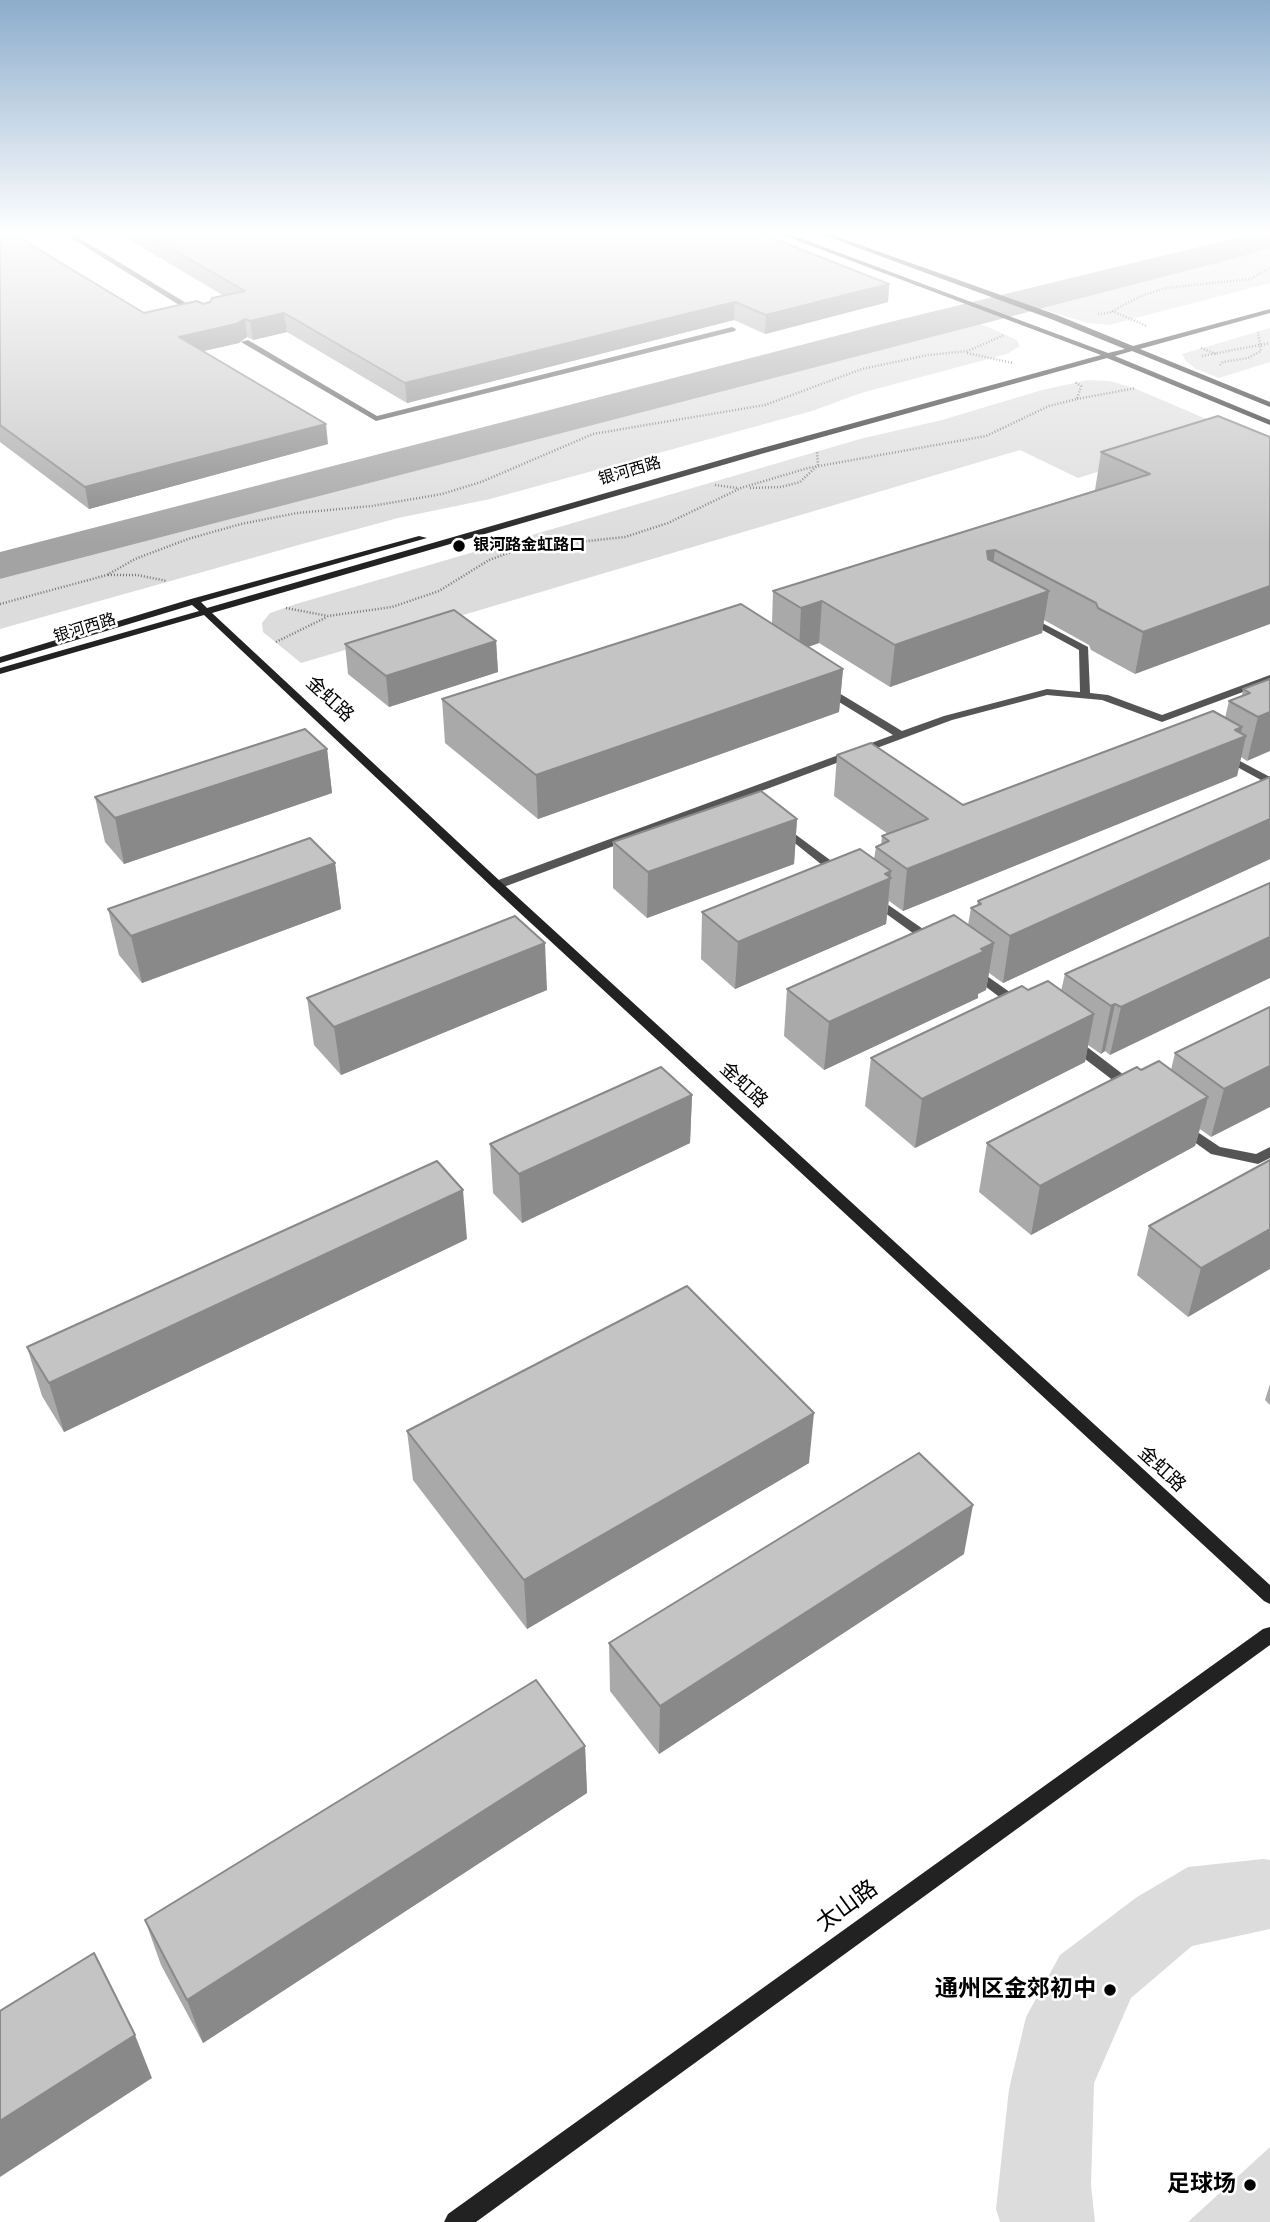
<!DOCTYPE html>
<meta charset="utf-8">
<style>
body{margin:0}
canvas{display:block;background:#fff}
</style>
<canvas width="1270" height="2222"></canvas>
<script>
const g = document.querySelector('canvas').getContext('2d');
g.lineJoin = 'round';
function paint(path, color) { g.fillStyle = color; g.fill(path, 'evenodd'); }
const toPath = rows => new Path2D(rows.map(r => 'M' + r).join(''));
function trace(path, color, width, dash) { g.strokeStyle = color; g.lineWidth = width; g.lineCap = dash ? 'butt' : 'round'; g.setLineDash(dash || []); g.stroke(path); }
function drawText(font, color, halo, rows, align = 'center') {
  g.font = font + ' Jost,"Noto Sans SC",sans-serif'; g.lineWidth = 5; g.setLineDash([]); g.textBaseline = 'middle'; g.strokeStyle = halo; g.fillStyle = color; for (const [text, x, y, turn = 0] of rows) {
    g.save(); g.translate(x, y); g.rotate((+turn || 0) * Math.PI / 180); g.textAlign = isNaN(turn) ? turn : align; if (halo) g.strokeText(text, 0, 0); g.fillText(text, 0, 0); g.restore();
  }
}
paint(toPath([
 [1270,248,1270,283,1109,325,1088,323,1041,309],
 [981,324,1017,340,1020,346,1007,354,861,393,812,411,490,499,398,518,302,544,0,629,0,579],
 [1270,328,1270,362,1219,378,1196,369,1186,361,1182,354],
 [1088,380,1110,381,1134,388,1232,430,1078,478,1020,450,301,663,263,632,262,623,270,613,296,604,860,439,942,420,1042,390],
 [1263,1859,1270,1860,1270,1929,1192,1946,1131,1998,1094,2083,1091,2185,1095,2222,1000,2222,996,2209,1009,2089,1026,2017,1060,1955,1137,1897,1188,1867],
 [1270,2147,1270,2222,1188,2222]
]), '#dcdcdc');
paint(toPath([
 [1264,231,1270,231,1270,248,1236,258,0,579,0,552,890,322]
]), '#a3a3a3');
trace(toPath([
 [1112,311,1147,326],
 [1098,314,1109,313,1141,296,1166,288,1250,279,1270,268],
 [1201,348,1216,354],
 [967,353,1013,363],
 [1202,356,1270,343],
 [1220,365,1223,362,1248,358,1261,351,1258,332],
 [1077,399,1136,388],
 [715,485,737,488],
 [750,488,781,487,800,482,818,465,817,452],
 [108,575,137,575,167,581],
 [0,604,107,575,135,559,188,539,241,524,297,513,372,506,442,494,481,482,593,434,765,405,862,369,928,355,968,351,1004,335],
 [286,608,328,616,392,607,439,591,489,560,522,548,625,537,668,523,741,488,808,468,986,436,1049,406,1077,399,1081,386,1075,382],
 [276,642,327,617]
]), '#777', 2.5, [1, 2]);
paint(toPath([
 [60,231,68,231,204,314,197,316,60,231],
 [732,327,736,329,735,331,376,421,241,342,248,340,377,416,732,327],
 [1027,615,1088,647,1090,693,1108,695,1162,715,1270,675,1270,682,1162,722,1102,700,1047,695,952,720,501,888,497,889,491,885,493,882,893,735,821,691,821,687,829,687,902,731,944,716,1047,689,1080,692,1079,650,1024,620,1024,616,1027,615],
 [1223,752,1270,777,1270,785,1219,757,1219,753,1223,752],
 [780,823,845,871,847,874,845,877,837,877,776,828,774,826,780,823],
 [874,895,936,938,938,941,936,944,928,944,870,902,868,899,870,896,874,895],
 [974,967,1024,1002,1026,1005,1024,1008,1014,1008,969,974,968,971,974,967],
 [1073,1039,1078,1040,1137,1085,1139,1088,1137,1091,1127,1091,1068,1046,1066,1043,1073,1039],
 [1184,1123,1220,1147,1256,1154,1270,1147,1270,1158,1258,1164,1211,1154,1179,1131,1177,1128,1184,1123]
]), '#555');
paint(toPath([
 [772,231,781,231,1108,353,1125,349,1051,319,812,231,821,231,1057,315,1133,346,1270,309,1270,313,1140,349,1270,402,1270,407,1132,351,1115,356,1270,420,1270,425,1107,358,761,454,212,613,501,882,1270,1585,1270,1604,1264,1601,493,888,204,615,0,674,0,668,199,611,192,605,0,663,0,657,191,599,419,536,427,538,201,602,207,608,755,450,1101,355,772,231],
 [1270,1627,1270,1645,476,2222,444,2222,448,2214,1263,1629,1270,1627]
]), '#222');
paint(toPath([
 [0,231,28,244,144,313,203,304,224,296,118,233,118,231,754,231,889,284,888,302,765,334,734,320,407,403,287,332,253,340,247,337,239,343,203,351,328,444,89,509,0,442],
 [1218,416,1135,674,1091,650,1089,645,1044,620,1042,633,890,687,819,643,808,647,843,669,839,712,538,819,445,743,442,699,772,623,773,591,1095,490,1101,452],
 [496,641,498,672,389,707,348,674,345,644],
 [1270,679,1247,761,1241,757,1237,776,903,911,889,901,886,924,735,989,701,959,702,912,874,859,876,847,881,845,882,836,888,834,834,796,837,755,963,805,1225,718,1229,701,1242,696,1243,689],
 [327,749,332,793,124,864,105,842,95,797],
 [1270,777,1270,859,1003,983,989,973,986,990,978,994,978,998,824,1070,784,1036,787,989,968,925,971,908,977,905,978,901],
 [797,819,794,864,647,918,613,888,613,842],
 [335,863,341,909,142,983,119,955,108,909],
 [1270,883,1110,1055,1105,1051,1101,1054,1088,1045,1085,1062,915,1148,865,1106,871,1058,1028,990,1061,991,1065,974],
 [547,990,341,1075,314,1045,307,998],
 [1270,1007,1211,1137,1200,1129,1195,1146,1031,1235,979,1192,987,1143,1171,1070,1175,1053],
 [692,1095,690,1143,522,1223,493,1193,490,1144],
 [1270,1160,1188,1317,1137,1275,1149,1226],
 [467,1239,64,1432,42,1396,27,1347],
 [1270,1384,1270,1405,1265,1400],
 [407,1431,809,1463,527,1629,413,1480],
 [964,1554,659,1754,610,1691,609,1643],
 [585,1746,587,1793,203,2043,161,1965,145,1920]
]), '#a9a9a9');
paint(toPath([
 [889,284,888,302,765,334,766,315],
 [735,302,734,320,407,403,405,383],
 [284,313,287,332,253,340,250,321],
 [245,319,247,337,239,343,182,356,179,337],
 [326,424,328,444,89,509,85,487],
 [995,550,990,590,987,551],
 [1270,586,1270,624,1135,674,1143,632],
 [1049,591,1042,633,890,687,895,645],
 [822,601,819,643,799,650,801,608],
 [496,641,498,672,389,707,386,676],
 [843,669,839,712,538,819,536,775],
 [1270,712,1270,751,1247,761,1258,717],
 [1242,727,1240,739,1246,736,1237,776,903,911,907,869],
 [327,749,332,793,124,864,115,818],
 [797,819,794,864,647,918,648,872],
 [1270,819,1270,859,1003,983,1010,936],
 [335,863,341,909,142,983,131,936],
 [891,871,886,924,735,989,738,942],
 [1270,937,1270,978,1110,1055,1121,1007],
 [545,943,547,990,341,1075,334,1027],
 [994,943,986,990,978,994,978,998,824,1070,829,1022],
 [1115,1004,1105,1051,1101,1054,1111,1006],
 [1094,1014,1085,1062,915,1148,922,1099],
 [1270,1066,1270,1107,1211,1137,1224,1089],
 [692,1095,690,1143,522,1223,519,1174],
 [1208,1097,1195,1146,1031,1235,1040,1186],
 [463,1190,467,1239,64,1432,49,1383],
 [1270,1229,1270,1269,1188,1317,1201,1268],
 [814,1413,809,1463,527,1629,524,1580],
 [973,1505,964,1554,659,1754,660,1706],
 [585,1746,587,1793,203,2043,187,2000],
 [135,2035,152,2078,0,2177,0,2121]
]), '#898989');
const building = toPath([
 [0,231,13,231,27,240,23,240,144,313,197,301,203,304,210,302,212,298,245,291,141,231,754,231,889,284,766,315,735,302,405,383,284,313,250,321,245,319,236,324,179,337,326,424,85,487,0,425,0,231],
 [1218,416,1270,437,1270,586,1143,632,1098,608,1096,603,995,550,987,551,988,559,1049,591,895,645,822,601,801,608,773,591,1150,474,1101,452,1218,416],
 [741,604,843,669,536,775,442,699,741,604],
 [454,610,496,641,386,676,345,644,454,610],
 [1270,679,1270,712,1258,717,1229,701,1250,693,1243,689,1270,679],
 [1213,711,1242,727,1235,730,1246,736,907,869,876,847,889,841,882,836,928,819,837,755,871,743,963,805,1213,711],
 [305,729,327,749,115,818,95,797,305,729],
 [1270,777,1270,819,1010,936,971,908,981,904,978,901,1270,777],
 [761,791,797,819,648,872,613,842,761,791],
 [310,838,335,863,131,936,108,909,310,838],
 [860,849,891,871,885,874,891,878,738,942,702,912,860,849],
 [1270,883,1270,937,1121,1007,1115,1004,1111,1006,1065,974,1270,883],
 [954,915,994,943,981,949,985,951,829,1022,787,989,954,915],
 [515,916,545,943,334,1027,307,998,515,916],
 [1048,981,1094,1014,922,1099,871,1058,1022,986,1028,990,1048,981],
 [1270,1007,1270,1066,1224,1089,1175,1053,1270,1007],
 [1159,1061,1208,1097,1040,1186,987,1143,1137,1067,1141,1070,1159,1061],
 [661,1067,692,1095,519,1174,490,1144,661,1067],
 [1270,1160,1270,1229,1201,1268,1149,1226,1270,1160],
 [437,1161,463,1190,49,1383,27,1347,437,1161],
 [687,1286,814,1413,524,1580,407,1431,687,1286],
 [919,1453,973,1505,660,1706,609,1643,919,1453],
 [536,1680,585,1746,187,2000,145,1920,536,1680],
 [94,1953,135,2035,0,2121,0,2011,94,1953]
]);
paint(building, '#c4c4c4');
trace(building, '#898989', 2);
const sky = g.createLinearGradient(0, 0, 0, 542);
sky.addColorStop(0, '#8cadcc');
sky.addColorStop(0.43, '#fff');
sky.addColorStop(1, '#ffffff00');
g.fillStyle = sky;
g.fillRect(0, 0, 1270, 542);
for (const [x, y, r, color] of [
 [459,546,7,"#000"],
 [1110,1990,7,"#000"],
 [1250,2185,7,"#000"]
]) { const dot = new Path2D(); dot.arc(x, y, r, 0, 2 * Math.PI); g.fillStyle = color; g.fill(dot); trace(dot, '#fff', 2.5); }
drawText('16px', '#000', '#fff', [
 ["银河西路",630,472,-16],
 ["银河西路",85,629,-17]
]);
drawText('bold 16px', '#000', '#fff', [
 ["银河路金虹路口",473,546]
], 'left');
drawText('19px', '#000', '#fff', [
 ["金虹路",329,700,43],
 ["金虹路",743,1086,43],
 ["金虹路",1161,1470,43]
]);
drawText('23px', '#000', '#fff', [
 ["太山路",848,1907,-36]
]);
drawText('bold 23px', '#000', '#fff', [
 ["通州区金郊初中",1096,1990],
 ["足球场",1236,2185]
], 'right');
</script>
